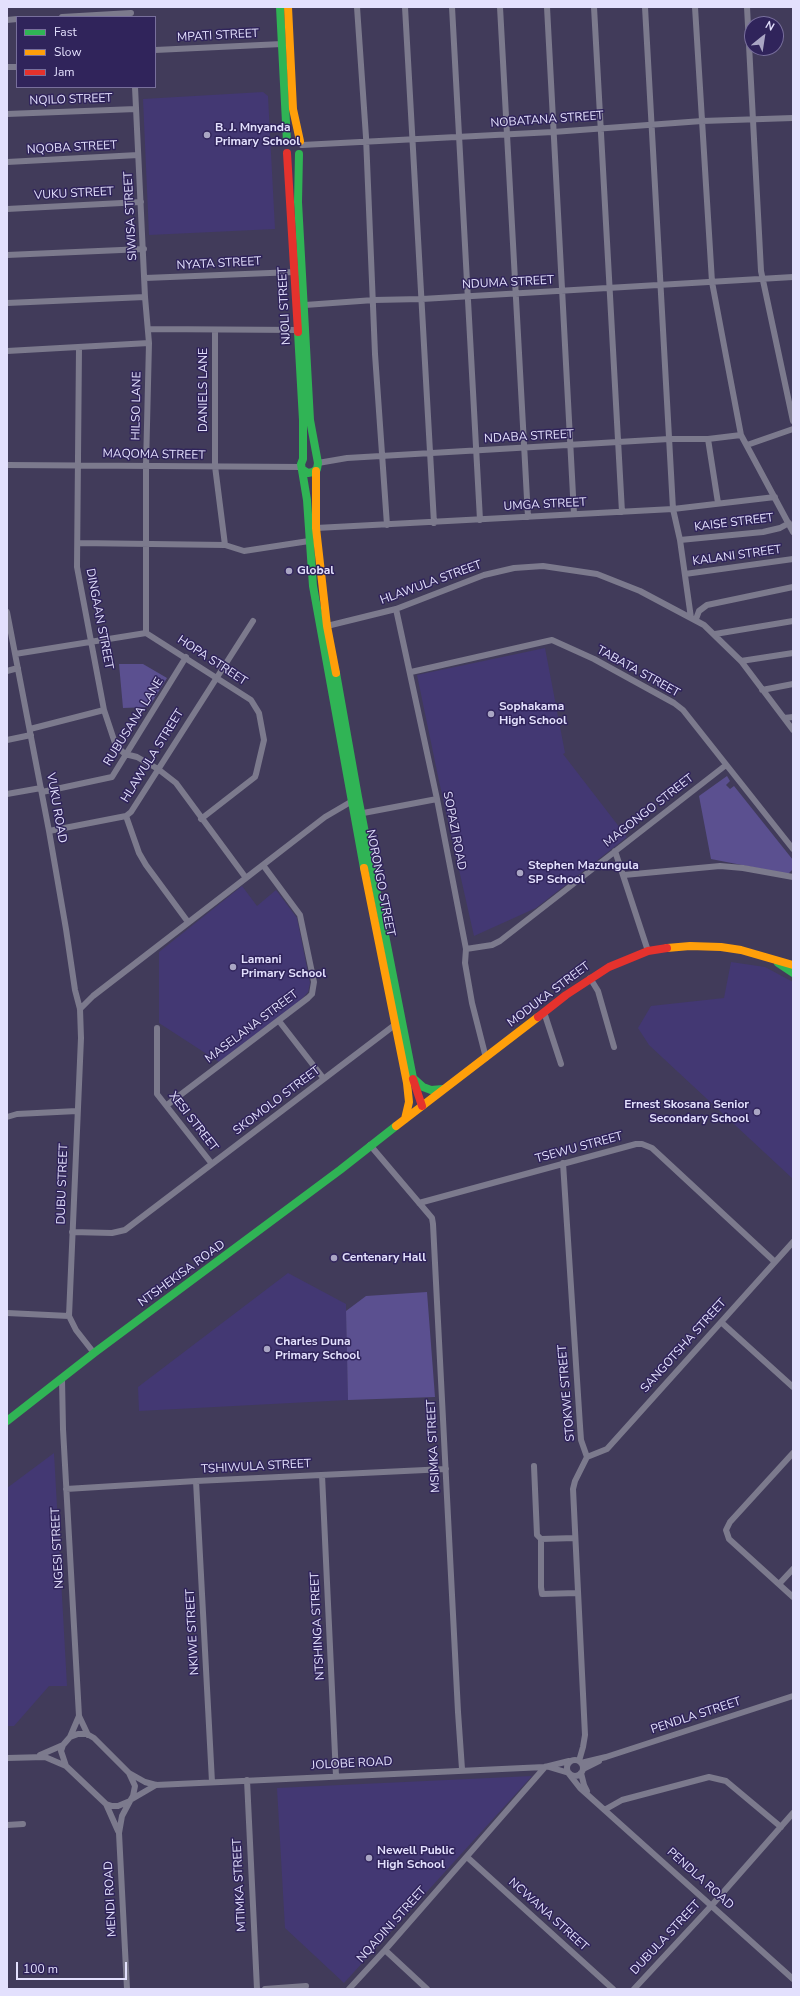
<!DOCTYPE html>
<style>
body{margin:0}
#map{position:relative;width:800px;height:1996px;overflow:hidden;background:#413b5a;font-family:"Nunito Sans",sans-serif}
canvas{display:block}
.frame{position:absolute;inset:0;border:8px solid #e3e0fd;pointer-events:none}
.legend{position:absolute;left:16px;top:16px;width:140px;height:72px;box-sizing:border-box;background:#30245b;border:1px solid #786f9c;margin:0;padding:5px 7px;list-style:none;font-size:12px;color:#e3e0fd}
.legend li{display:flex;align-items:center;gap:8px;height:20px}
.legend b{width:20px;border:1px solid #786f9c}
.north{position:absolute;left:744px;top:16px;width:40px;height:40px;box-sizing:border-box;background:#30245b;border:1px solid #786f9c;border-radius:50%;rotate:30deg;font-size:11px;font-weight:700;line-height:16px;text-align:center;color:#e3e0fd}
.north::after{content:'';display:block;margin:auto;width:14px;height:18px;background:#aaa6c4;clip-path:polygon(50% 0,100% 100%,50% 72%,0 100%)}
.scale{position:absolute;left:16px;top:1962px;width:111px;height:18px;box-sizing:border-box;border:2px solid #e3e0fd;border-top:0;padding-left:5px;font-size:12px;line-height:14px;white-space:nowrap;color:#e3e0fd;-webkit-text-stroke:3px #30245b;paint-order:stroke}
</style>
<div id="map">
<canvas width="800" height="1996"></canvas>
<div class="frame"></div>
<ul class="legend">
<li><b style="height:5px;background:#30b455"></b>Fast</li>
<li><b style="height:5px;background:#ff9f0a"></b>Slow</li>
<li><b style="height:5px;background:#e5322d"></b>Jam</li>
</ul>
<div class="north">N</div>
<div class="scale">100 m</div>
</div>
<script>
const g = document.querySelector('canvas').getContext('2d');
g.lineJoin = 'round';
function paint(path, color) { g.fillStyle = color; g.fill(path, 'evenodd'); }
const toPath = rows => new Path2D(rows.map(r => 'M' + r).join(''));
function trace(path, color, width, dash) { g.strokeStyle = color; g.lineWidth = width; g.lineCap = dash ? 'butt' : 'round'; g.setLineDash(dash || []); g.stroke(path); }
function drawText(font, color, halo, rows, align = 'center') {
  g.font = font + ' "Nunito Sans",sans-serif'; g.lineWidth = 3; g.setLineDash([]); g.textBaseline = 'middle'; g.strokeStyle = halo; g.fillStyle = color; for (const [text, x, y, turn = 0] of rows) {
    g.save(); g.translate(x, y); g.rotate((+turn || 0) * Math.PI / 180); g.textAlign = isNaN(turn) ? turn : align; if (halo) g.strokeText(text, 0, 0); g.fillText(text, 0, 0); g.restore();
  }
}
paint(toPath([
 [263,92,268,96,275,229,149,235,143,99],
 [545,648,565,753,563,754,627,837,536,908,474,936,439,781,417,675],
 [242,886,257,906,276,890,297,918,310,983,308,992,300,1001,219,1062,159,1023,159,952],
 [731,962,765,967,793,982,793,1179,649,1045,638,1028,651,1006,724,998],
 [288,1273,346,1304,348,1400,139,1411,138,1387],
 [54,1453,67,1686,49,1686,14,1726,7,1726,7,1488],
 [532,1776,344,1983,285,1928,277,1788]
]), '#433873');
paint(toPath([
 [119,664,143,664,167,678,149,707,123,708],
 [727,776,730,781,726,785,730,789,734,786,793,860,793,869,788,874,711,859,699,796],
 [427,1292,435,1397,348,1400,346,1311,366,1296]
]), '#5b5090');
trace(toPath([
 [357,7,366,137,375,354,387,525],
 [405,7,434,523],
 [452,7,480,520],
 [500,7,528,517],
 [547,7,574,514],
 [594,7,622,512],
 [645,7,673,509,680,540,691,618],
 [695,7,712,282,741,435,793,532],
 [747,7,761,271,793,421],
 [62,17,131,13],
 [7,20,17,19],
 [155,50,282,44],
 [7,67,17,67],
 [135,87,145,297,149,343,146,466,146,633],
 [7,114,136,109],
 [302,145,553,132,702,121,793,118],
 [7,162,138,155],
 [7,209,141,202],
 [7,255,144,249],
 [145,278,295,272],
 [7,303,145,297],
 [305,305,374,300,422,299,793,277],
 [149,329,298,330],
 [215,330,215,466,225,545],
 [79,348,77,567,104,710,116,746,125,754,137,757,158,769,176,783,246,878],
 [7,351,149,343],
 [708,439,718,503],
 [747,445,793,429],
 [318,463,347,458,669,439,708,439,741,435],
 [7,465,302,467],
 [316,528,673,509,775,497],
 [680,540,763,532,780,528,789,523],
 [78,543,225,545,244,551,309,541],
 [685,574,793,559],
 [396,609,437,799,466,949,465,963,472,1003,486,1058],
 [7,612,49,831,66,929,75,990,80,1009,81,1038,69,1316,76,1330,94,1353],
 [696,619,699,611,707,605,793,587],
 [327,626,396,609,484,575,514,568,543,566,597,574,640,591,704,625,741,661,793,730],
 [715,634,793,621],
 [15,654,146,633,251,700,259,713,264,740,256,774,255,777,201,819],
 [741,661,793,653],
 [7,671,18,668],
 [411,672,552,640,594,659,674,703,683,710,793,849],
 [762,690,793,684],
 [784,718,793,717],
 [30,729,104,710],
 [7,740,31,735],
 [42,792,112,777,186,657],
 [7,794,41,788],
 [358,814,437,799],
 [126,816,139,853,146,865,188,922],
 [49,831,126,816,131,812,253,621],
 [615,851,648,951],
 [624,875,720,866,743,868,793,877],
 [466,949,492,945,500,941,726,765],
 [590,978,598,991,614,1047],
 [80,1009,93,996,246,878,325,817,354,800],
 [544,1012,561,1064],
 [279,1021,324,1079],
 [157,1028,157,1094,212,1164],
 [167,1105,308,998,312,994,314,982,300,915,263,865],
 [7,1117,17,1114,77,1111],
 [370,1145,432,1218,433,1224,458,1712,462,1769],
 [563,1163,580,1426,581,1440,587,1457,575,1481,573,1489,585,1735,583,1747,579,1761],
 [419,1203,636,1144,642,1144,652,1148,775,1262],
 [72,1232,112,1233,125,1230,396,1024],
 [7,1313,69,1316],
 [721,1322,793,1387],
 [62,1379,63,1429,79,1716,70,1737],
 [793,1453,730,1522,726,1530,729,1539,793,1597],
 [587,1457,607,1449,793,1242],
 [534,1466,537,1535,541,1539],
 [322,1475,336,1776],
 [196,1481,212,1782],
 [66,1489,196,1481,446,1469],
 [575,1538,541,1539,541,1587,542,1594,577,1593],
 [779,1584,793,1569],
 [79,1716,88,1735],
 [78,1734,87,1734,94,1738,129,1773,135,1786,133,1796,130,1801,118,1806,112,1806,106,1804,66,1766,61,1751,63,1745,70,1737,78,1734],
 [40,1755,63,1745],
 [7,1758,45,1757,66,1766],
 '567 1768a8 8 0 1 1 16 0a8 8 0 1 1-16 0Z',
 [581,1763,606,1757,793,1696],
 [549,1767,569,1773],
 [583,1769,599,1761],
 [129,1773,145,1782,156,1785,545,1767,569,1761],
 [581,1773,584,1785,587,1791],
 [569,1774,580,1788,793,1979],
 [247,1780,257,1989],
 [132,1799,156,1785],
 [106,1804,118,1831],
 [606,1809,622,1800,709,1777,726,1781,781,1827],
 [7,1825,23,1824],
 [467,1857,613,1989],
 [385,1950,427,1989],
 [127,1989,119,1833,122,1816,130,1801],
 [265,1989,306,1986],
 [349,1989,385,1950,545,1767],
 [634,1989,712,1905,793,1813]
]), '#7c7a8d', 6);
trace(toPath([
 [280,7,287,142],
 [299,154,298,202,310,420,318,463,317,469,313,472,308,473,303,470],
 [298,332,303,420,303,459,301,464,307,500,313,586,364,868],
 [336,673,358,797,413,1078,423,1087,431,1090,443,1089],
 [778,963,793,973],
 [7,1421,94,1353,340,1170,396,1126]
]), '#30b455', 8);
trace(toPath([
 [288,7,293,109,300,141],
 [316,471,316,528,327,626,336,673],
 [364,868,407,1083,409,1102,405,1119],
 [667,948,690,946,721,947,741,950,793,965],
 [396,1126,538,1017]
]), '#ff9f0a', 8);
trace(toPath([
 [287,153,298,332],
 [538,1017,566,995,609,967,648,951,667,948],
 [413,1079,422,1106]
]), '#e5322d', 8);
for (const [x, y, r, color] of [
 [207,135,4,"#aaa6c4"],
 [289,571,4,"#aaa6c4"],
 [491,714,4,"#aaa6c4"],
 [520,873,4,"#aaa6c4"],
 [233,967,4,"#aaa6c4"],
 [757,1112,4,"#aaa6c4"],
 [334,1258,4,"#aaa6c4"],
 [267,1349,4,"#aaa6c4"],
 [369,1858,4,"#aaa6c4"]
]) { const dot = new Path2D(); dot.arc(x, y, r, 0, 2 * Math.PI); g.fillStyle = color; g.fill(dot); trace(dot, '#30245b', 1.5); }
drawText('12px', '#e3e0fd', '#30245b', [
 ["MPATI STREET",218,36,-3],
 ["NQILO STREET",71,100,-2],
 ["NOBATANA STREET",547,120,-4],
 ["NQOBA STREET",72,148,-3],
 ["VUKU STREET",74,194,-3],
 ["SIWISA STREET",131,216,-93],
 ["NYATA STREET",219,264,-3],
 ["NDUMA STREET",508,283,-3],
 ["NJOLI STREET",285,306,-93],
 ["DANIELS LANE",204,390,-90],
 ["HILSO LANE",137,406,-89],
 ["NDABA STREET",529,437,-3],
 ["MAQOMA STREET",154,455,1],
 ["UMGA STREET",545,505,-3],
 ["KAISE STREET",734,523,-7],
 ["KALANI STREET",737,556,-8],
 ["HLAWULA STREET",431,583,-20],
 ["DINGAAN STREET",99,619,79],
 ["HOPA STREET",212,661,33],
 ["TABATA STREET",638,672,29],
 ["RUBUSANA LANE",134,722,-58],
 ["HLAWULA STREET",153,756,-58],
 ["VUKU ROAD",56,808,80],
 ["MAGONGO STREET",649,811,-38],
 ["SOPAZI ROAD",454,831,79],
 ["NORONGO STREET",380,883,79],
 ["MODUKA STREET",549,995,-37],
 ["MASELANA STREET",252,1027,-37],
 ["SKOMOLO STREET",277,1101,-37],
 ["XESI STREET",193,1122,52],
 ["TSEWU STREET",579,1148,-15],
 ["DUBU STREET",63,1184,-88],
 ["NTSHEKISA ROAD",182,1274,-36],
 ["SANGOTSHA STREET",684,1346,-48],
 ["STOKWE STREET",567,1393,-95],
 ["MSIMKA STREET",434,1446,-93],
 ["TSHIWULA STREET",256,1467,-3],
 ["NGESI STREET",58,1548,-93],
 ["NTSHINGA STREET",318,1626,-93],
 ["NKIWE STREET",193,1632,-93],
 ["PENDLA STREET",696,1716,-18],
 ["JOLOBE ROAD",352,1764,-3],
 ["PENDLA ROAD",700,1879,42],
 ["MTIMKA STREET",240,1885,-93],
 ["MENDI ROAD",111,1899,-93],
 ["NCWANA STREET",548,1915,42],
 ["NQADINI STREET",392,1925,-48],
 ["DUBULA STREET",666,1938,-47]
]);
drawText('bold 12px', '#e3e0fd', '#30245b', [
 ["B. J. Mnyanda",215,128],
 ["Primary School",215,142],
 ["Global",297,571],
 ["Sophakama",499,707],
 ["High School",499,721],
 ["Stephen Mazungula",528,866],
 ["SP School",528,880],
 ["Lamani",241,960],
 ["Primary School",241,974],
 ["Ernest Skosana Senior",749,1105,"right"],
 ["Secondary School",749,1119,"right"],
 ["Centenary Hall",342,1258],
 ["Charles Duna",275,1342],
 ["Primary School",275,1356],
 ["Newell Public",377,1851],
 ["High School",377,1865]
], 'left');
</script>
